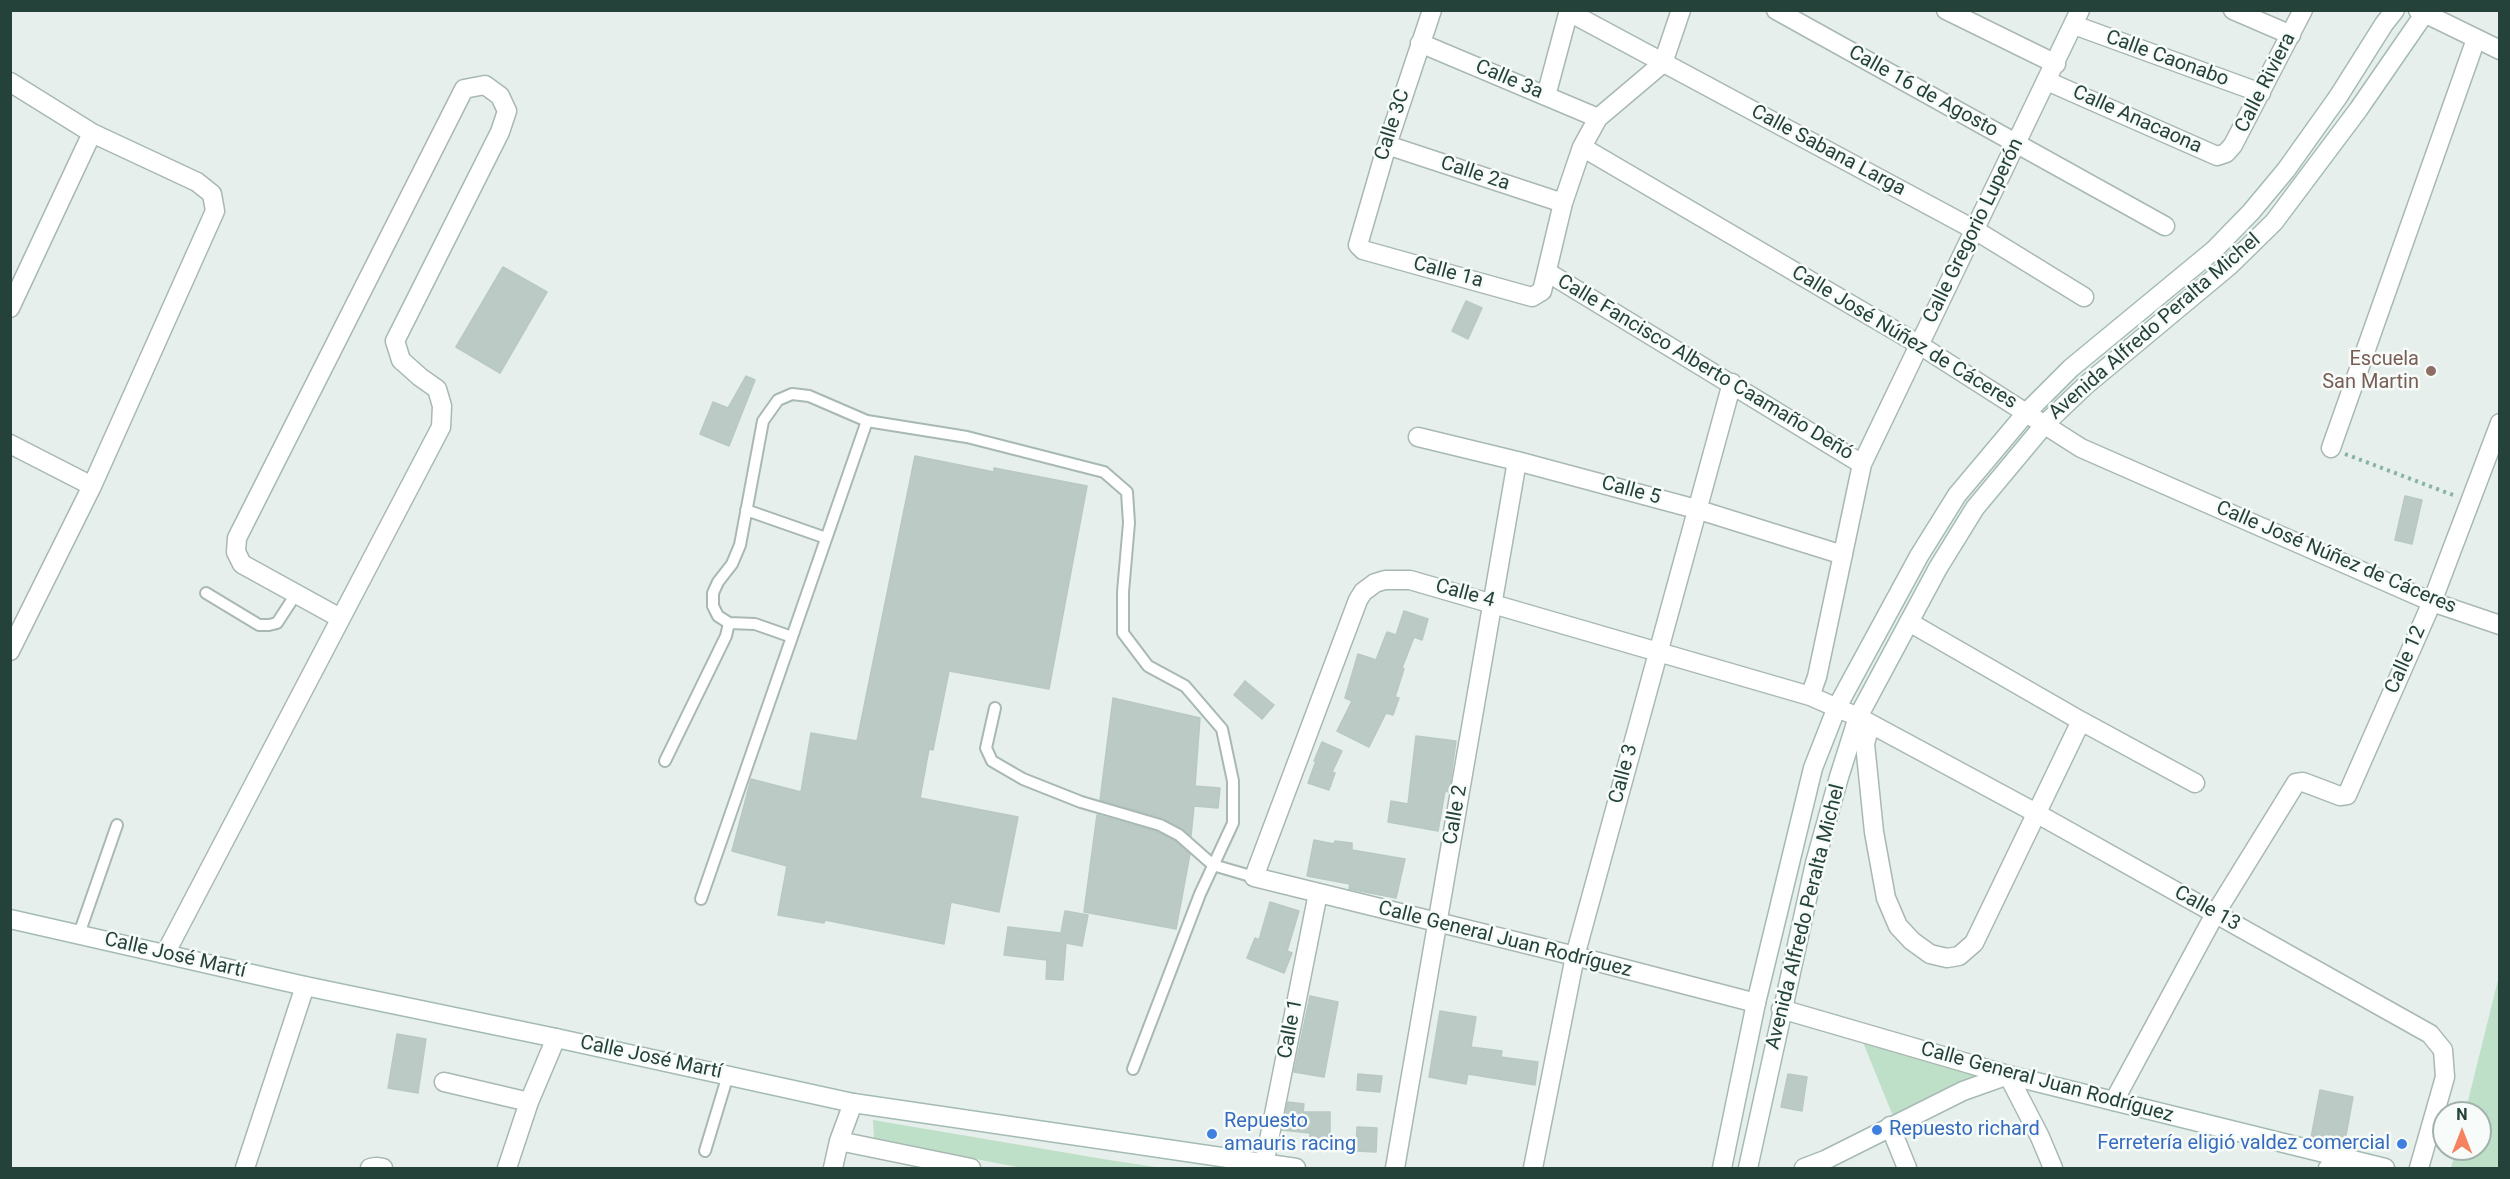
<!DOCTYPE html>
<meta charset="utf-8">
<style>
body{margin:0}
#map{position:relative;width:2510px;height:1179px;overflow:hidden;background:#e6efeb;font-family:Roboto,sans-serif}
canvas{display:block}
.frame{position:absolute;inset:0;border:12px solid #24423a;pointer-events:none}
.north{position:absolute;left:2432px;top:1101px;width:60px;height:60px;box-sizing:border-box;background:#f7fbf9;border:2px solid #a3b1ad;border-radius:50%;rotate:0deg;font-size:16px;font-weight:700;line-height:24px;text-align:center;color:#24423a}
.north::after{content:'';display:block;margin:auto;width:21px;height:27px;background:#f4845f;clip-path:polygon(50% 0,100% 100%,50% 72%,0 100%)}
</style>
<div id="map">
<canvas width="2510" height="1179"></canvas>
<div class="frame"></div>
<div class="north">N</div>
</div>
<script>
const g = document.querySelector('canvas').getContext('2d');
g.lineJoin = 'round';
function paint(path, color) { g.fillStyle = color; g.fill(path, 'evenodd'); }
const toPath = rows => new Path2D(rows.map(r => 'M' + r).join(''));
function trace(path, color, width, dash) { g.strokeStyle = color; g.lineWidth = width; g.lineCap = dash ? 'butt' : 'round'; g.setLineDash(dash || []); g.stroke(path); }
function drawText(font, color, halo, rows, align = 'center') {
  g.font = font + ' Roboto,sans-serif'; g.lineWidth = 5; g.setLineDash([]); g.textBaseline = 'middle'; g.strokeStyle = halo; g.fillStyle = color; for (const [text, x, y, turn = 0] of rows) {
    g.save(); g.translate(x, y); g.rotate((+turn || 0) * Math.PI / 180); g.textAlign = isNaN(turn) ? turn : align; if (halo) g.strokeText(text, 0, 0); g.fillText(text, 0, 0); g.restore();
  }
}
paint(toPath([
 [2499,976,2499,1168,2451,1168,2456,1149,2480,1149,2480,1113,2465,1113],
 [1860,1035,1985,1079,1893,1116],
 [873,1120,1109,1160,1162,1168,1022,1168,874,1139]
]), '#bfe0c8');
const building = toPath([
 [503,267,547,292,500,373,456,347,503,267],
 [1466,301,1482,308,1468,339,1452,331,1466,301],
 [746,376,755,380,729,446,700,434,713,402,728,408,746,376],
 [915,456,994,472,994,468,1087,486,1049,689,949,671,933,750,929,749,920,798,1018,817,999,912,951,902,944,944,825,920,824,923,778,915,787,866,732,851,751,779,801,792,811,733,857,741,915,456],
 [2405,496,2422,500,2412,544,2395,540,2405,496],
 [1404,611,1428,619,1422,640,1414,637,1402,668,1404,669,1395,697,1399,698,1393,715,1386,713,1369,747,1337,731,1352,701,1345,698,1358,654,1376,660,1387,632,1396,635,1404,611],
 [1245,681,1274,705,1262,719,1234,695,1245,681],
 [1113,698,1200,718,1195,786,1220,788,1218,808,1194,806,1191,836,1163,818,1100,800,1113,698],
 [1416,736,1456,741,1449,792,1445,791,1438,831,1388,822,1391,801,1408,804,1416,736],
 [1322,742,1342,751,1332,772,1335,773,1329,790,1308,783,1316,761,1314,761,1322,742],
 [1097,815,1157,832,1175,841,1190,854,1176,929,1084,912,1097,815],
 [1314,840,1334,844,1335,841,1352,843,1352,850,1405,859,1396,898,1349,889,1350,884,1307,876,1314,840],
 [1270,902,1299,911,1287,951,1292,953,1284,973,1247,958,1255,938,1259,940,1270,902],
 [1065,911,1088,915,1082,946,1066,943,1063,980,1046,979,1047,960,1004,955,1008,927,1061,933,1065,911],
 [1310,996,1338,1002,1324,1077,1294,1072,1310,996],
 [1440,1011,1476,1017,1471,1047,1502,1051,1501,1057,1538,1062,1535,1085,1468,1074,1466,1084,1429,1077,1440,1011],
 [397,1034,426,1039,418,1093,388,1088,397,1034],
 [1358,1074,1382,1076,1380,1092,1357,1090,1358,1074],
 [1788,1074,1807,1077,1802,1111,1781,1107,1788,1074],
 [2320,1090,2353,1097,2344,1146,2311,1138,2320,1090],
 [1288,1102,1304,1104,1303,1112,1330,1112,1330,1139,1310,1139,1310,1133,1282,1130,1288,1102],
 [1357,1127,1377,1128,1376,1152,1356,1151,1357,1127]
]);
paint(building, '#bbcac4');
trace(building, '#b8c9c2', 1.5);
const lane = toPath([
 [746,510,826,538],
 [206,593,259,625,269,625,277,623,296,594],
 [729,623,755,624,792,637],
 [995,708,986,748,992,761,1023,779,1081,802,1160,825,1179,835,1213,865,1254,877],
 [665,761,726,636,729,623,718,616,713,606,713,593,718,582,732,564,740,545,763,421,778,400,792,394,809,396,867,421,967,437,1104,472,1127,492,1129,523,1123,592,1123,633,1148,666,1185,686,1222,729,1233,781,1233,823,1200,894,1133,1069],
 [701,899,867,421],
 [79,934,117,825],
 [705,1151,728,1075]
]);
const street = toPath([
 [1432,10,1387,145,1358,245,1363,250,1532,297,1542,291,1563,203,1582,147,1598,118,1663,63,1681,10],
 [1776,10,2165,226],
 [1946,10,2056,64],
 [2233,10,2291,35],
 [2418,10,2500,50],
 [1569,12,1975,230,2084,297],
 [2074,25,2261,93],
 [1420,43,1598,118],
 [2047,81,2217,156,2226,153,2233,145,2303,10],
 [10,82,92,133,197,182,212,194,215,211,92,486,10,651],
 [1546,96,1569,10],
 [1387,145,1563,203],
 [1582,147,1918,344,2081,448,2432,602,2500,625],
 [1547,272,1862,464],
 [10,308,92,133],
 [1418,437,1517,461,1696,509,1843,555],
 [10,444,92,486],
 [2331,448,2476,39],
 [1909,622,2081,721,2195,783],
 [1810,696,1817,677,1862,464,2080,10],
 [1870,724,1865,744,1874,832,1886,898,1898,926,1912,941,1930,954,1947,958,1959,956,1974,943,2081,721],
 [165,954,441,427,442,406,437,389,420,377,401,360,395,341,500,132,507,111,500,96,485,85,464,89,237,538,236,552,242,564,340,618],
 [1756,1003,1575,956,1254,877,1358,600,1363,592,1375,583,1385,580,1410,580,1810,696,1858,717,2036,813,2430,1034,2443,1050,2445,1077,2419,1168],
 [1781,1009,2008,1075,2040,1137,2053,1168],
 [444,1082,529,1102],
 [2114,1101,2215,914,2296,783,2303,782,2340,796,2347,795,2432,602,2500,423],
 [1890,1126,1907,1168],
 [839,1141,971,1168],
 [1264,1165,1318,893],
 [245,1168,305,986],
 [370,1168,376,1167,383,1168],
 [507,1168,529,1102,556,1038],
 [833,1168,839,1141,853,1103],
 [1395,1168,1517,461],
 [1533,1168,1575,956,1732,383],
 [2328,1168,2338,1158]
]);
const secondary = toPath([
 [10,919,305,986,556,1038,853,1103,1296,1168],
 [1722,1168,1756,1003,1813,768,1837,707,1919,556,1957,495,2026,413,2071,368,2214,250,2251,212,2286,170,2338,97,2384,24,2395,10],
 [1748,1168,1815,863,1839,777,1858,717,1938,568,1975,508,2045,424,2086,385,2229,266,2274,222,2358,110,2427,10],
 [1804,1168,1825,1160,1963,1091,2008,1075,2385,1168]
]);
trace(lane, '#a8b8b2', 14);
trace(street, '#a8b8b2', 21);
trace(secondary, '#a4bbb3', 21);
trace(toPath([
 [2345,454,2453,495]
]), '#86b3a5', 4, [3, 4.5]);
trace(lane, '#fff', 10);
trace(street, '#fff', 18);
trace(secondary, '#fff', 18);
for (const [x, y, r, color] of [
 [2431,371,6,"#8d6e63"],
 [1877,1130,6,"#3f7fe0"],
 [1212,1134,6,"#3f7fe0"],
 [2402,1144,6,"#3f7fe0"]
]) { const dot = new Path2D(); dot.arc(x, y, r, 0, 2 * Math.PI); g.fillStyle = color; g.fill(dot); trace(dot, '#f7fbf9', 2); }
drawText('20px', '#24423a', '#f7fbf9', [
 ["Calle Caonabo",2167,59,20],
 ["Calle 3a",1509,80,23],
 ["Calle Riviera",2266,83,-63],
 ["Calle 16 de Agosto",1923,92,29],
 ["Calle Anacaona",2137,120,24],
 ["Calle 3C",1393,125,-72],
 ["Calle Sabana Larga",1828,151,28],
 ["Calle 2a",1475,174,18],
 ["Calle Gregorio Luperón",1974,231,-64],
 ["Calle 1a",1448,273,15],
 ["Avenida Alfredo Peralta Michel",2155,327,-41],
 ["Calle José Núñez de Cáceres",1904,338,31],
 ["Calle Fancisco Alberto Caamaño Deñó",1705,368,31],
 ["Calle 5",1631,491,15],
 ["Calle José Núñez de Cáceres",2336,558,23],
 ["Calle 4",1465,594,15],
 ["Calle 12",2406,660,-66],
 ["Calle 3",1624,774,-75],
 ["Calle 2",1456,815,-80],
 ["Calle 13",2207,909,29],
 ["Avenida Alfredo Peralta Michel",1806,917,-76],
 ["Calle General Juan Rodríguez",1505,940,14],
 ["Calle José Martí",175,956,13],
 ["Calle 1",1291,1029,-79],
 ["Calle José Martí",651,1058,12],
 ["Calle General Juan Rodríguez",2047,1083,15]
]);
drawText('20px', '#785e54', '#f7fbf9', [
 ["Escuela",2419,360],
 ["San Martin",2419,383]
], 'right');
drawText('20px', '#366cbe', '#f7fbf9', [
 ["Repuesto",1224,1122],
 ["amauris racing",1224,1145],
 ["Repuesto richard",1889,1130],
 ["Ferretería eligió valdez comercial",2390,1144,"right"]
], 'left');
</script>
